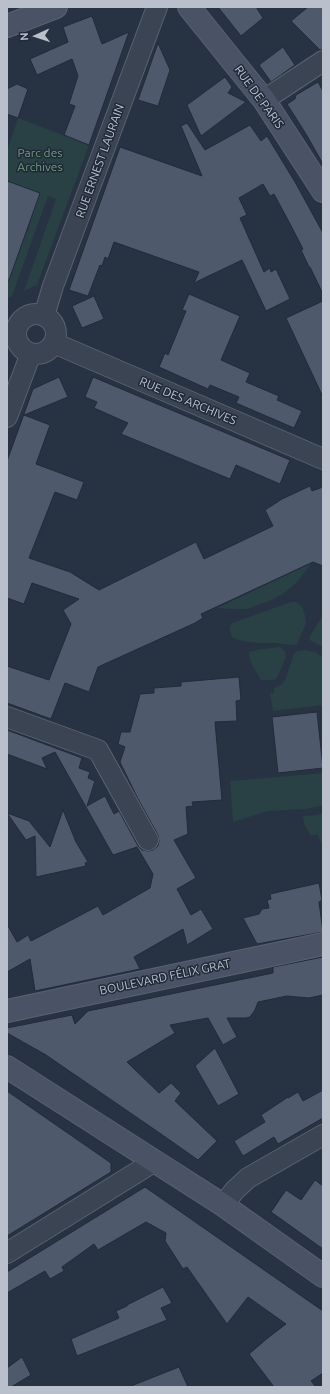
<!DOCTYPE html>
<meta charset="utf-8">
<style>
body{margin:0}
#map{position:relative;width:330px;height:1394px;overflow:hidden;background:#273243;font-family:Ubuntu,sans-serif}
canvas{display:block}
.frame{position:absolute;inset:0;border:8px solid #b9c0cc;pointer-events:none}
.north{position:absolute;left:16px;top:16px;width:40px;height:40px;-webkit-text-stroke:3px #202938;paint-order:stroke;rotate:267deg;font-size:11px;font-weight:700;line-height:16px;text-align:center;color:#b9c0cc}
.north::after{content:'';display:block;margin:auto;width:14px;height:18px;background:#b9c0cc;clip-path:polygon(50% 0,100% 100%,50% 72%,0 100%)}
</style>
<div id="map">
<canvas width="330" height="1394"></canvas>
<div class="frame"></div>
<div class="north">N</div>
</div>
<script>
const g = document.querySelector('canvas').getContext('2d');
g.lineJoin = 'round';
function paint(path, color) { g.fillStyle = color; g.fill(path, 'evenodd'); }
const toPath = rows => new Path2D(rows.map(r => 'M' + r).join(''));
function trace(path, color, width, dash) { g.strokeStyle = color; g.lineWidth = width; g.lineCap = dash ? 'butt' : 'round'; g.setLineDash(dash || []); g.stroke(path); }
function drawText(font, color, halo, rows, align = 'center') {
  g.font = font + ' Ubuntu,sans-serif'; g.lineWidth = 3; g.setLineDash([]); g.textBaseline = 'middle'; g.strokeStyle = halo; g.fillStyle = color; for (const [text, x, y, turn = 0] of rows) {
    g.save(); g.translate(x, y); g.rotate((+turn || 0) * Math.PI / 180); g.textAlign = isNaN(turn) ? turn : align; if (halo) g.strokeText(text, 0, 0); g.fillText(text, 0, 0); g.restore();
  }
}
paint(toPath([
 [18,118,89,145,37,285,24,291,56,199,48,196,12,296,7,298,7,253,17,256,27,231,28,231,31,220,30,220,40,193,7,181,7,151],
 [312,563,298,581,283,594,270,601,247,609,230,609,217,608],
 [291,602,296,602,302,606,305,615,306,624,297,644,292,645,276,643,258,643,242,641,232,637,230,631,230,626,232,623],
 [323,615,323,647,311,641,309,638],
 [280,647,285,651,286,657,278,676,274,680,261,680,252,665,249,656,249,652,256,650],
 [305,650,315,652,323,657,323,705,273,711,270,693,274,693,274,688,281,685,285,680,294,654,297,651],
 [323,773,323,805,306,809,268,811,233,822,230,781],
 [323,813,323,846,317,834,311,836,304,824,303,816,318,815]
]), '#294044');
const building = toPath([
 [218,7,256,7,263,18,241,36,218,7],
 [308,7,323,7,323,50,320,50,291,21,308,7],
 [92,16,102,44,129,32,89,145,64,135,75,106,69,104,78,76,72,59,37,75,30,59,68,42,63,27,92,16],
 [158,43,170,70,158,106,138,100,158,43],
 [283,47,295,65,271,82,259,65,283,47],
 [225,77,232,87,228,93,246,102,201,136,187,105,225,77],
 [318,82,323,91,323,164,306,134,287,104,295,99,296,95,318,82],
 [17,84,28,89,18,118,7,114,7,89,17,84],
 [187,123,205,150,250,125,261,141,267,136,295,182,323,233,323,294,310,267,309,267,301,250,303,249,288,220,274,194,270,196,263,184,239,198,247,215,240,218,264,272,270,268,271,272,276,269,290,299,266,311,242,260,194,283,199,272,114,242,108,259,105,257,102,266,100,265,88,296,69,290,120,147,202,176,181,126,187,123],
 [7,181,40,193,9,280,7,280,7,181],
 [189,294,240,316,221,360,250,373,246,382,279,396,277,400,302,411,294,428,236,403,239,397,210,385,208,389,159,367,165,353,168,355,186,311,182,310,189,294],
 [94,296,104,319,82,328,72,306,94,296],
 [323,301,323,397,286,318,323,301],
 [59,377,68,397,24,415,50,425,36,464,84,482,77,500,55,492,29,558,70,572,99,590,196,542,204,559,273,526,265,510,282,499,310,486,312,491,323,487,323,566,313,562,201,614,203,618,195,623,98,667,89,692,65,683,51,719,7,703,7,666,49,680,71,624,63,610,79,599,32,583,24,604,7,598,7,461,33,389,59,377],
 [93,377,290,460,280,484,236,465,230,479,121,434,128,423,94,408,97,402,85,397,93,377],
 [239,677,241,700,236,701,237,721,215,722,222,800,192,802,193,806,186,807,188,834,174,840,196,878,177,889,191,915,201,909,213,929,187,945,183,929,134,957,140,969,35,991,30,959,7,972,7,924,17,942,28,935,31,941,98,906,103,915,150,888,153,874,137,847,113,855,55,752,42,758,47,769,7,754,7,730,82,758,79,768,90,772,88,778,95,781,87,806,105,796,114,814,119,811,138,846,142,850,148,851,153,850,158,846,159,841,158,835,137,797,120,762,125,747,118,744,121,732,130,732,140,694,154,693,154,688,181,686,181,682,239,677],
 [317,712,323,768,278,773,272,717,317,712],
 [63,810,76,842,88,862,85,863,86,866,36,877,35,836,26,840,7,813,29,821,50,847,63,810],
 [319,883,322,900,319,902,323,932,257,944,243,918,259,914,262,909,269,908,267,900,271,899,270,894,319,883],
 [323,957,323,995,309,998,287,996,258,1002,255,1010,250,1017,246,1018,227,1018,237,1037,223,1045,208,1018,170,1025,175,1033,127,1062,159,1093,171,1083,181,1093,175,1101,217,1141,198,1160,161,1134,46,1055,7,1033,7,1028,72,1015,75,1024,88,1011,273,973,273,967,323,957],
 [215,1048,239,1094,218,1106,195,1066,215,1048],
 [323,1090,323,1118,278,1144,274,1137,243,1156,234,1141,265,1122,261,1115,288,1097,288,1098,298,1092,303,1101,323,1090],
 [7,1091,111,1163,111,1172,7,1236,7,1091],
 [315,1180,323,1186,323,1249,271,1212,286,1190,301,1200,315,1180],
 [145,1187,323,1311,323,1373,311,1381,316,1387,274,1387,249,1354,269,1337,286,1324,248,1297,227,1324,187,1267,183,1269,165,1241,166,1233,146,1222,98,1250,94,1244,62,1267,64,1271,50,1279,45,1271,7,1293,7,1272,145,1187],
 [163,1287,172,1303,161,1308,167,1320,77,1356,71,1339,119,1318,116,1311,127,1306,127,1305,163,1287],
 [22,1357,31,1375,11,1387,7,1387,7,1368,22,1357],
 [179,1367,188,1387,131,1387,131,1386,179,1367]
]);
paint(building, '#4e596c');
trace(building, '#222b3a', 1);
const street = toPath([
 [264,100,323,61],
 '16 334a20 20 0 1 1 40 0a20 20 0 1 1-40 0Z',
 [44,316,53,286,157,7],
 [54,343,323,459],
 [7,417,31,353],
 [7,717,98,750,148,840],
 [223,1205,235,1190,248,1178,323,1135],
 [7,1253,155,1161]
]);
const secondary = toPath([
 [189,7,264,100,323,191],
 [7,26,56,7],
 [7,1011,323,944],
 [7,1067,223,1205,323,1276]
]);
trace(street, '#5a6270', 22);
trace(secondary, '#5a6270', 24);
trace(street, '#3b4452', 20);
trace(secondary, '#495365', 22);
drawText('12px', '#b9c0cc', '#202938', [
 ["RUE DE PARIS",259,97,54],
 ["RUE ERNEST LAURAIN",100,161,-70],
 ["RUE DES ARCHIVES",188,401,23],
 ["BOULEVARD FÉLIX GRAT",165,977,-12]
]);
drawText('12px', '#709d7b', '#202938', [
 ["Parc des",40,153],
 ["Archives",40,167]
]);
</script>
